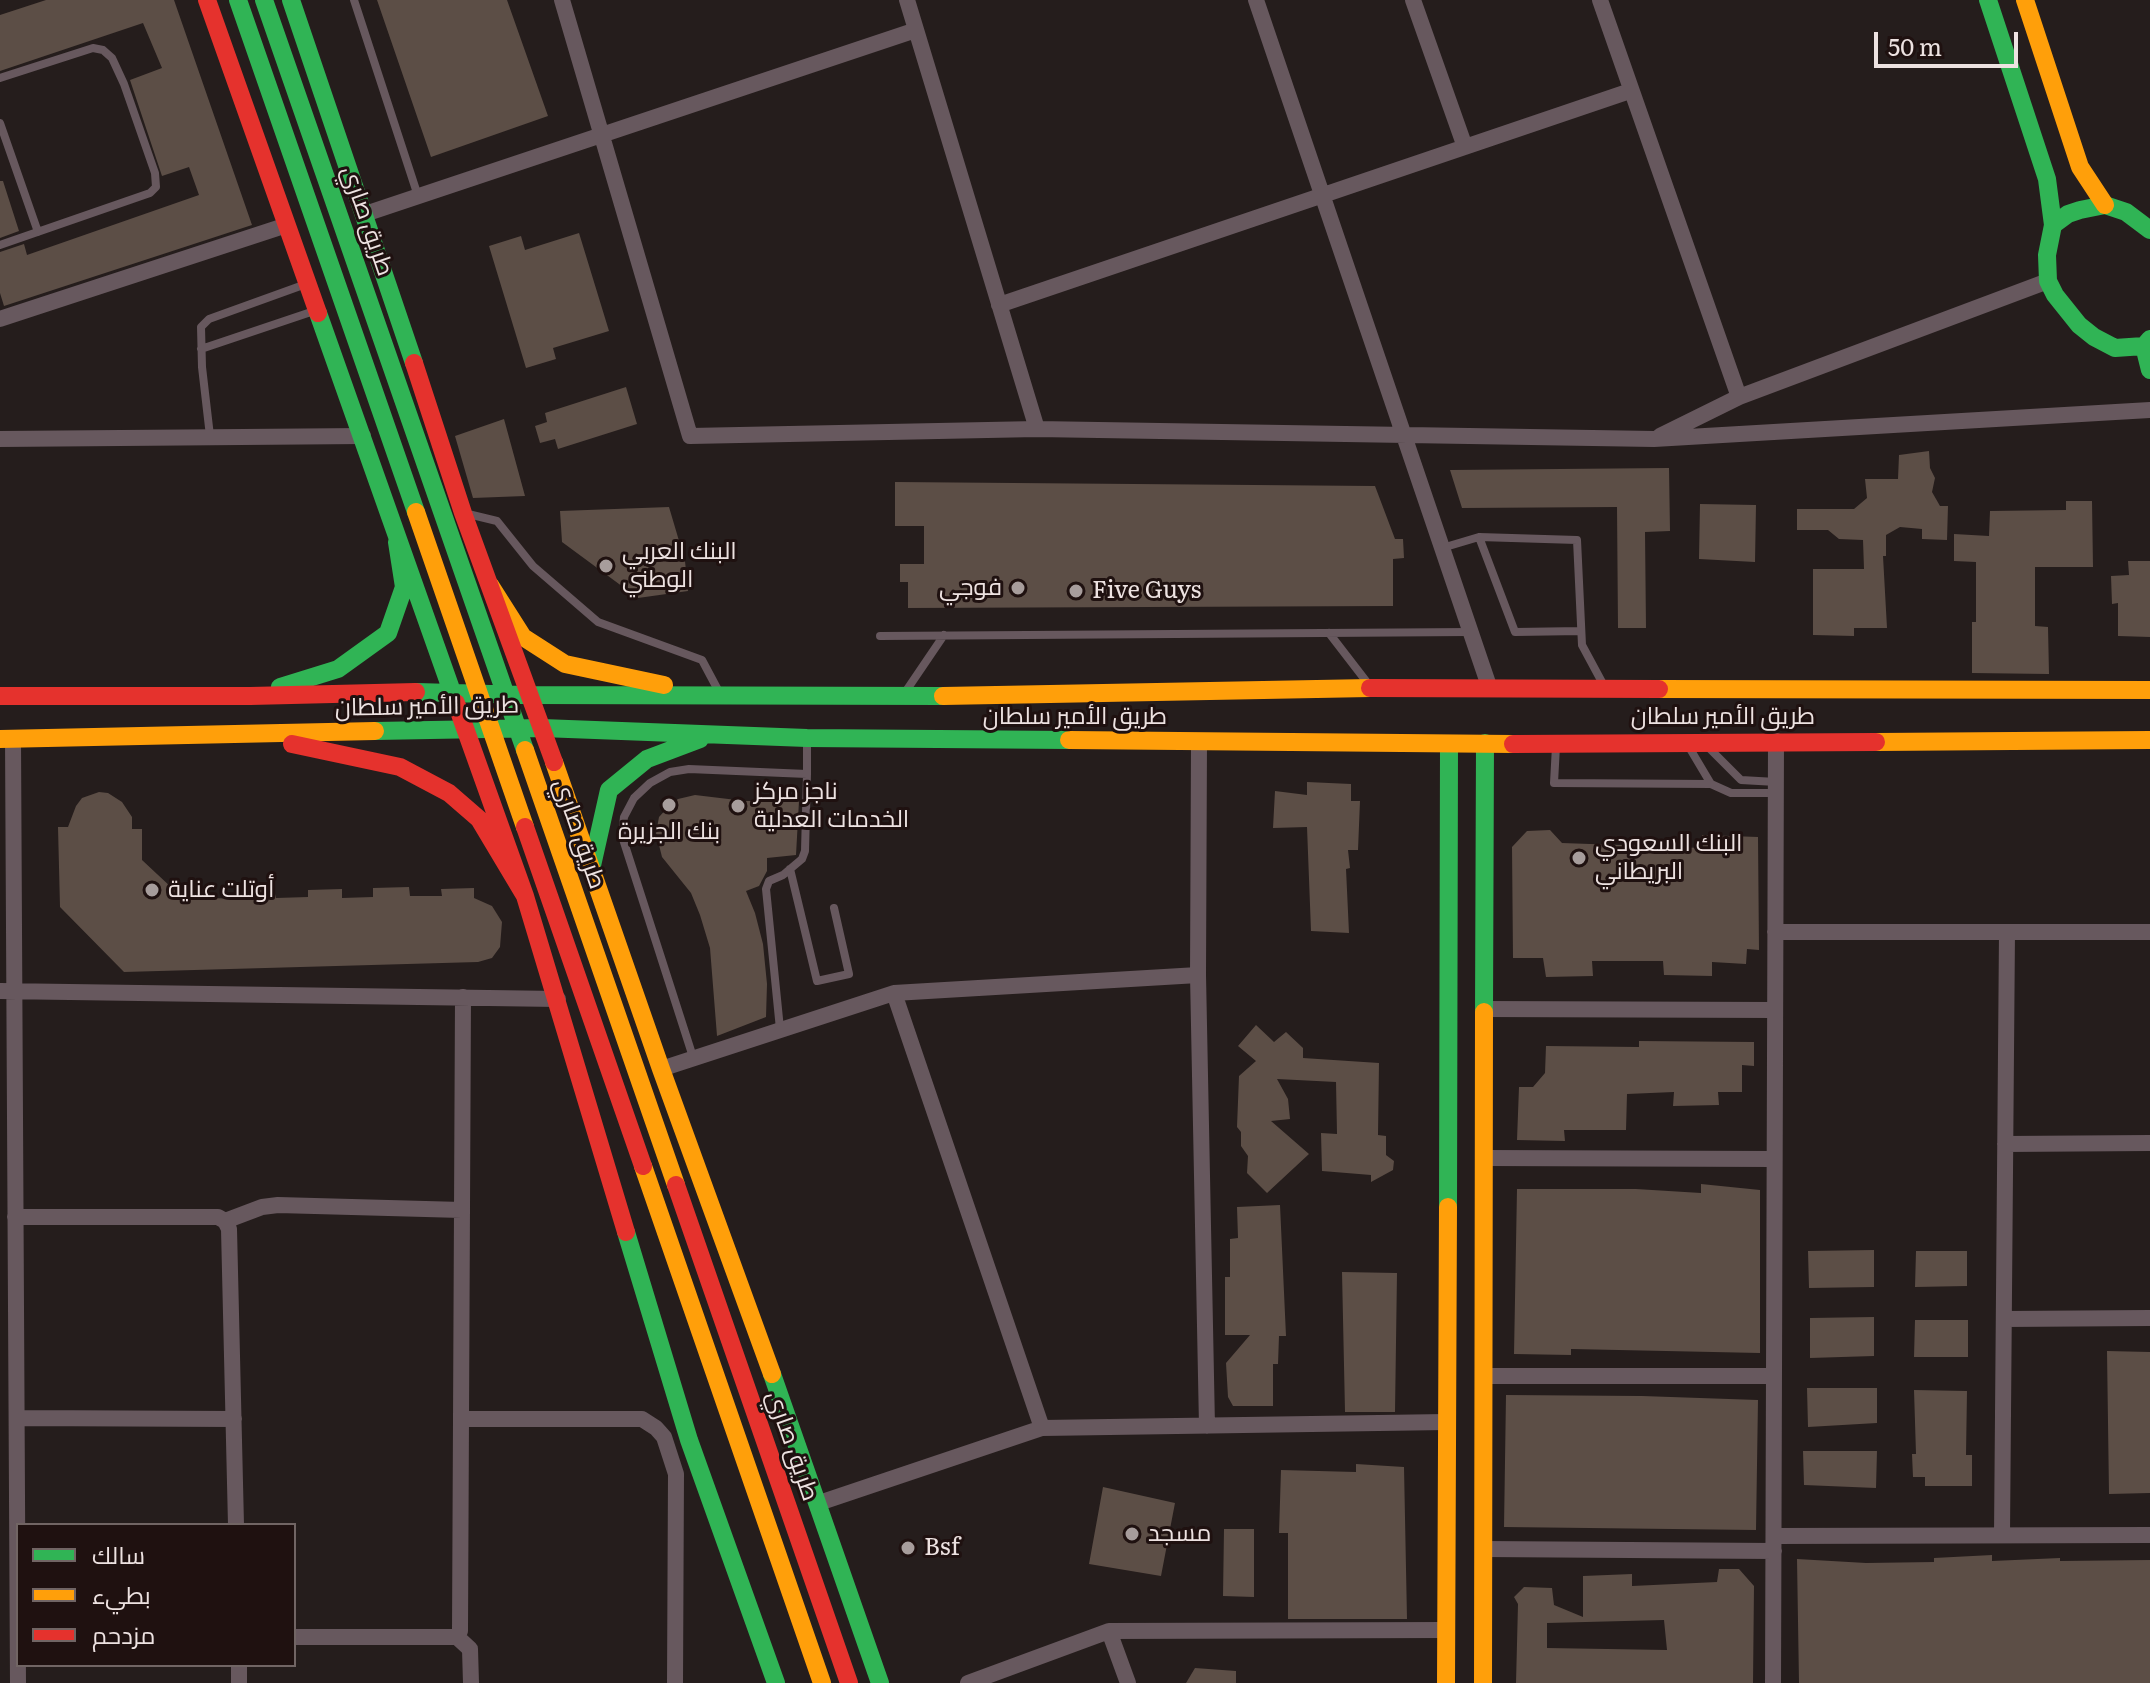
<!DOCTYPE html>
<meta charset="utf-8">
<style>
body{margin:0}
#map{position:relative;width:2150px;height:1683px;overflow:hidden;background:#251d1c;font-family:Literata,Cairo,serif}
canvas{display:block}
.legend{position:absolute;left:16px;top:1523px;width:280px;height:144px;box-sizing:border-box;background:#1f1110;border:2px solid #716564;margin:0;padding:10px 14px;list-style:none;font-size:24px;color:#ede2e1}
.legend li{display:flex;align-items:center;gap:16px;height:40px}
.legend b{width:40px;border:2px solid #716564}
.scale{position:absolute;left:1874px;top:32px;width:144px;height:36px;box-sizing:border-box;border:4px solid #ede2e1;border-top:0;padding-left:10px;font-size:24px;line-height:28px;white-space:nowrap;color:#ede2e1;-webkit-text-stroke:6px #1f1110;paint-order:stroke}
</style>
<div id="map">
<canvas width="2150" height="1683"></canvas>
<ul class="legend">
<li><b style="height:10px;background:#30b455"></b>سالك</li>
<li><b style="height:10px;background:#ff9f0a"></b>بطيء</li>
<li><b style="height:10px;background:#e5322d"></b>مزدحم</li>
</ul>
<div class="scale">50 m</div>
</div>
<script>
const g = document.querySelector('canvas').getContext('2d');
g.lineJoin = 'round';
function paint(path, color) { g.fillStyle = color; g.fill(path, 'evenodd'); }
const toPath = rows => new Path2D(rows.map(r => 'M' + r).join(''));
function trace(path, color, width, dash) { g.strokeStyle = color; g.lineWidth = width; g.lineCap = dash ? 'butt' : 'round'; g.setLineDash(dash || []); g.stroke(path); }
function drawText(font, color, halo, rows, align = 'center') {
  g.font = font + ' Literata,Cairo,serif'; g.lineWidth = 6; g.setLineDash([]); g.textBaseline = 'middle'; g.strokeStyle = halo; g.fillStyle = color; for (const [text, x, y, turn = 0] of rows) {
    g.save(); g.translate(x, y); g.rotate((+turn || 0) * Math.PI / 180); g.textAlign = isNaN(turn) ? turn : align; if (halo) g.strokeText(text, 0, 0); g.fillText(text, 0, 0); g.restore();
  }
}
paint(toPath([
 [46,0,174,0,252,225,4,306,0,293,0,252,24,244,27,255,199,195,189,167,162,176,130,80,162,68,143,23,0,71,0,15],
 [377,0,507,0,548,116,431,157],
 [0,181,3,181,19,231,0,238],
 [579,233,609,331,553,348,556,359,526,368,489,246,521,236,525,250],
 [626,387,637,424,558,449,555,439,540,443,535,426,547,422,545,413],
 [504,419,525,496,473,498,455,436],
 [1929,451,1930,468,1935,478,1932,492,1940,506,1948,506,1947,540,1922,539,1922,529,1900,527,1886,535,1886,556,1883,556,1887,628,1854,628,1854,636,1813,635,1813,569,1864,569,1863,540,1839,539,1828,530,1797,530,1797,509,1854,509,1867,498,1865,479,1898,479,1899,455],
 [1669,468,1670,531,1645,532,1646,628,1618,628,1617,507,1462,508,1450,470],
 [895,482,1375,486,1395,539,1403,539,1404,558,1393,559,1393,606,908,608,908,582,900,582,900,564,924,564,924,526,895,526],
 [2066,501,2092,501,2093,567,2035,567,2035,626,2048,627,2049,674,1972,673,1972,622,1976,622,1976,562,1954,561,1954,534,1989,536,1990,511,2066,510],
 [1700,504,1756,505,1755,562,1699,559],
 [669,507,685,561,688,591,638,598,562,542,560,511],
 [2128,561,2150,561,2150,637,2118,636,2118,603,2112,604,2111,576,2129,575],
 [1307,782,1351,784,1351,801,1360,801,1358,850,1348,850,1350,868,1346,869,1349,933,1311,931,1307,827,1273,828,1275,791,1307,795],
 [99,792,108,793,122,802,132,817,132,829,142,829,142,860,172,888,210,889,210,898,240,899,240,889,274,890,276,898,308,897,308,890,342,889,342,898,373,897,373,888,409,887,410,896,442,896,441,889,474,888,474,898,492,906,502,922,500,947,492,958,478,962,124,972,60,907,58,827,68,827,76,806,82,798],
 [695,795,745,801,799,801,796,855,767,858,767,871,759,886,746,891,755,913,763,944,767,984,766,1017,717,1036,710,948,700,915,691,893,662,857,656,833,659,817,669,806,678,799],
 [1550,830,1562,843,1703,848,1702,835,1758,837,1759,950,1747,949,1746,964,1712,962,1712,976,1664,975,1663,961,1592,961,1593,976,1546,977,1543,958,1513,958,1512,847,1527,831],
 [1256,1025,1274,1042,1286,1032,1303,1048,1303,1058,1379,1063,1378,1135,1386,1136,1386,1155,1394,1161,1393,1170,1371,1182,1371,1175,1322,1171,1321,1133,1337,1134,1336,1082,1277,1079,1288,1099,1290,1119,1271,1121,1309,1154,1267,1193,1247,1173,1248,1156,1241,1146,1241,1132,1237,1127,1239,1076,1256,1061,1238,1046],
 [1639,1041,1754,1042,1754,1066,1742,1065,1742,1092,1718,1092,1719,1105,1673,1106,1674,1092,1627,1094,1626,1130,1564,1130,1565,1141,1517,1140,1519,1087,1533,1087,1545,1073,1546,1046,1639,1047],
 [1701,1184,1760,1190,1760,1353,1571,1349,1571,1355,1514,1354,1517,1189,1636,1189,1701,1193],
 [1280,1205,1286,1336,1279,1336,1278,1364,1273,1364,1273,1406,1233,1406,1228,1397,1226,1363,1250,1335,1225,1335,1225,1277,1230,1277,1230,1239,1238,1238,1237,1207],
 [1874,1250,1874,1287,1809,1288,1808,1251],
 [1916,1251,1967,1251,1967,1286,1915,1287],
 [1342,1272,1397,1273,1395,1412,1345,1412],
 [1874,1317,1874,1356,1810,1358,1810,1318],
 [1915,1320,1968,1320,1968,1357,1914,1357],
 [2107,1351,2150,1352,2150,1493,2109,1494],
 [1807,1388,1877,1388,1877,1423,1808,1427],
 [1914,1390,1967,1391,1966,1455,1972,1455,1972,1486,1925,1486,1925,1477,1913,1477,1912,1454,1916,1454],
 [1506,1395,1642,1396,1758,1400,1756,1530,1504,1527],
 [1803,1451,1877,1451,1876,1488,1804,1485],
 [1356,1464,1404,1467,1407,1619,1288,1619,1288,1533,1279,1533,1281,1470,1356,1472],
 [1103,1487,1175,1503,1161,1576,1089,1564],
 [1224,1529,1254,1529,1254,1597,1223,1596],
 [1992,1555,1992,1561,2060,1558,2060,1561,2150,1560,2150,1683,1799,1683,1797,1559,1866,1563,1934,1562,1934,1558],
 [1719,1569,1739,1569,1754,1586,1753,1683,1516,1683,1518,1604,1514,1597,1524,1587,1552,1588,1554,1605,1583,1617,1583,1576,1632,1574,1632,1586,1717,1582],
 [1664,1620,1667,1650,1547,1648,1547,1623],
 [1195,1668,1236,1671,1236,1683,1186,1683]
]), '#5c4e46');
trace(toPath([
 [354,0,418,196],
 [0,78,93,48,103,50,112,58,124,84,155,173,156,187,150,193,0,245],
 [0,123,38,232],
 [201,349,314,311],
 [210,436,202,367,201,327,209,319,306,284],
 [468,514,497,521,533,566,598,622,702,660,718,690],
 [1442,548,1479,537],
 [1581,631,1515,632,1479,537,1577,540,1582,645,1603,684],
 [1329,633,1366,681],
 [880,636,1470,632],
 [906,691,944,635],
 [1556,746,1554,783,1711,784,1731,793,1776,793],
 [1689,747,1711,784],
 [1709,748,1741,780,1776,782],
 [807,774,807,743],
 [790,869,817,981,849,974,834,908],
 [693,1057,622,836,624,817,634,798,650,783,670,772,689,769,807,774,805,851,802,859,783,875,769,881,766,889,780,1029]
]), '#67585e', 8);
trace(toPath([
 [562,0,690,436,1037,429,1654,439,2150,410],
 [907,0,1037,429],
 [1256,0,1490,689],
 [1413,0,1465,147],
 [1600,0,1739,397],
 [365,214,916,30],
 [999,305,1630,91],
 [0,319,287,225],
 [1660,436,1739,397,2048,281],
 [0,439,363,436],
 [13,739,18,1683],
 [1199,742,1198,975,1207,1426],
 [1775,932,2150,932],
 [0,991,558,999],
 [894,993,1042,1428],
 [1483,1009,1775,1010],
 [661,1069,894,993,1198,975],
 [2005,1144,2150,1143],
 [1484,1158,1774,1159],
 [15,1217,218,1217,225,1221,262,1207,278,1205,462,1210],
 [225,1221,229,1229,236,1525],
 [2005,1319,2150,1318],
 [1485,1376,1773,1376],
 [18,1418,234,1419],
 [461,1419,642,1419,656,1428,664,1437,676,1474,675,1683],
 [819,1503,1042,1428,1446,1422],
 [2002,1534,2007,932],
 [1774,1536,2150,1535],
 [1483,1549,1774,1551],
 [1109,1631,1128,1683],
 [294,1637,457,1637,470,1649,471,1683],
 [457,1637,460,1631,463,997],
 [239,1683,239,1665],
 [968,1683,1109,1631,1446,1630],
 [1773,1683,1776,741]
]), '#67585e', 16);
trace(toPath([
 [238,0,416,512],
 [264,0,525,750],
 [291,0,414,363],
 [1988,0,2047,179,2053,225],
 [2150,230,2126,212,2105,205,2080,210,2068,214,2053,225,2047,255,2048,281,2055,295,2079,325,2094,337,2115,348,2144,346,2150,339],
 [318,313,456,703],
 [2144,346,2150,370],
 [280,687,338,669,388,633,404,587,397,542],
 [416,692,528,695,943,696],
 [375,731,542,728,807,738,1069,740],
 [591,870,609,790,647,759,700,739],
 [1484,1012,1485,743],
 [1448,1207,1449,744],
 [626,1232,689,1440,776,1683],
 [772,1374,880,1683]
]), '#30b455', 18);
trace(toPath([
 [2025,0,2080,167,2105,205],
 [416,512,525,827],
 [490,585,523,637,565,664,664,685],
 [1659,689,2150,690],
 [943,696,1370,688],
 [0,739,375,731],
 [1069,740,1513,744],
 [1876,742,2150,740],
 [525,750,676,1185],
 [554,762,661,1069,772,1374],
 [643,1166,822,1683],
 [1446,1683,1448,1207],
 [1483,1683,1484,1012]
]), '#ff9f0a', 18);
trace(toPath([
 [207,0,318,313],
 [414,363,463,513,554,762],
 [1370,688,1659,689],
 [0,696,250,696,416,692],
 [456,703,525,896,626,1232],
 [292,744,400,767,449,793,479,819,525,896],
 [1513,744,1876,742],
 [525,827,643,1166],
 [676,1185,849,1683]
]), '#e5322d', 18);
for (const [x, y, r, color] of [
 [606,566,8,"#a79d9c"],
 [1018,588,8,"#a79d9c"],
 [1076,591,8,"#a79d9c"],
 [669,805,8,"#a79d9c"],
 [738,806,8,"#a79d9c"],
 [1579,858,8,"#a79d9c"],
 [152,890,8,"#a79d9c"],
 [1132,1534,8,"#a79d9c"],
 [908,1548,8,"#a79d9c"]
]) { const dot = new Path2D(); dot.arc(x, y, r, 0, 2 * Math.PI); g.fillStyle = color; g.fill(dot); trace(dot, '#1f1110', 3); }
drawText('24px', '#ede2e1', '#1f1110', [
 ["طريق صاري",367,221,71],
 ["طريق الأمير سلطان",427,707,-1],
 ["طريق الأمير سلطان",1075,717],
 ["طريق الأمير سلطان",1723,717],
 ["طريق صاري",579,834,71],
 ["طريق صاري",792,1446,71]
]);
drawText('24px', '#ede2e1', '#1f1110', [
 ["البنك العربي",622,552],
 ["الوطني",622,580],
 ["فوجي",1002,588,"right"],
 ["Five Guys",1092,591],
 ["ناجز مركز",754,792],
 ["الخدمات العدلية",754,820],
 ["بنك الجزيرة",669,832,"center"],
 ["البنك السعودي",1595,844],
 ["البريطاني",1595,872],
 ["أوتلت عناية",168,890],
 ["مسجد",1148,1534],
 ["Bsf",924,1548]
], 'left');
</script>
